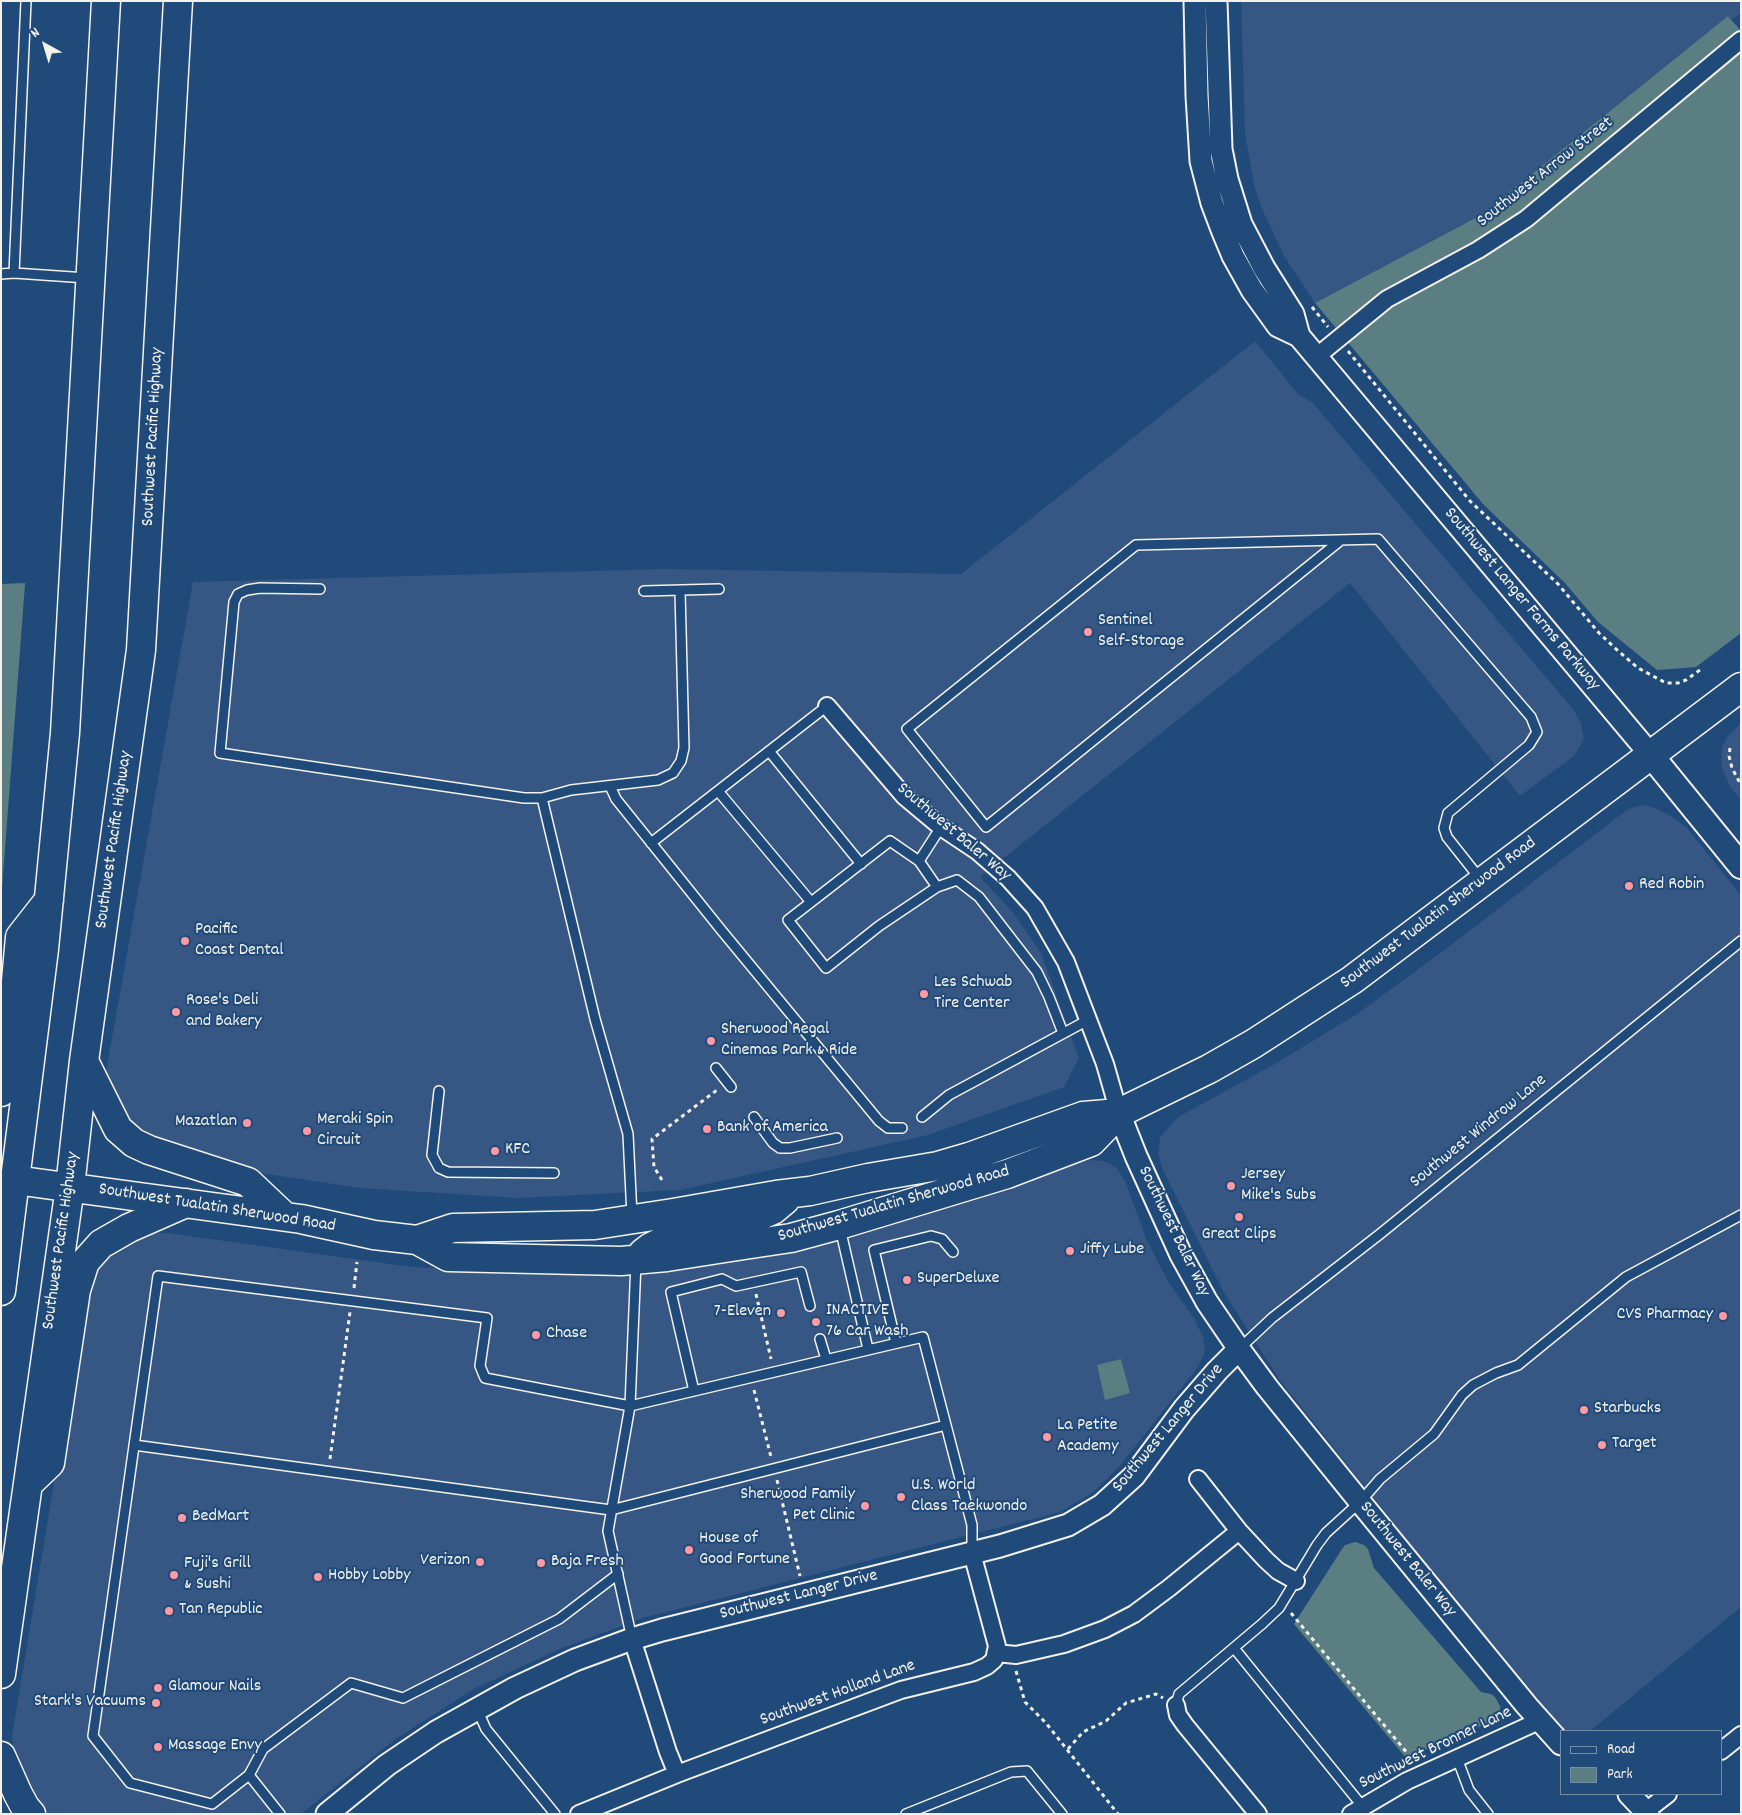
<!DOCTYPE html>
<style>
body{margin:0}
#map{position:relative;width:1742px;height:1815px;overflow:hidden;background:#1f4a7a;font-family:Dekko,sans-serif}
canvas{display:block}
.frame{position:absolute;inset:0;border:2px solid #f4f1e8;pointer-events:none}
.legend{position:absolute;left:1560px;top:1730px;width:162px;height:65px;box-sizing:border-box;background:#1f4a7a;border:1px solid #748da6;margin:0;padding:6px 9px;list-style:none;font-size:15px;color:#f4f1e8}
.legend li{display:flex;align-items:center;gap:10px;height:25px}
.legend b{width:25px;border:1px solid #748da6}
.north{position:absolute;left:20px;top:20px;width:50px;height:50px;-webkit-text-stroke:4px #1f4a7a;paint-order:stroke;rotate:321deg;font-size:14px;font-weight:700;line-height:20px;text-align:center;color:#f4f1e8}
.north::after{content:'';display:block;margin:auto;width:18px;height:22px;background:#f4f1e8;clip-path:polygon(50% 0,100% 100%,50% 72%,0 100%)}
</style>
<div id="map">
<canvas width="1742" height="1815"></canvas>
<div class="frame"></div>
<ul class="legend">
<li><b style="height:6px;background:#1f4a7a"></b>Road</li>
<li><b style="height:14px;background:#5b7e82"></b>Park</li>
</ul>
<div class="north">N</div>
</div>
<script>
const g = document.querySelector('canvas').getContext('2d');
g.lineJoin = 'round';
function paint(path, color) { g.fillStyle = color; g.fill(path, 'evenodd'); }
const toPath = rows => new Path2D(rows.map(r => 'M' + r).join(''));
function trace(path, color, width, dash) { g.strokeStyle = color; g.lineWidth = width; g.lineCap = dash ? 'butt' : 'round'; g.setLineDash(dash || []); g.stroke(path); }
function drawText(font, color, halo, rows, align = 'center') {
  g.font = font + ' Dekko,sans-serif'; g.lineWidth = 4; g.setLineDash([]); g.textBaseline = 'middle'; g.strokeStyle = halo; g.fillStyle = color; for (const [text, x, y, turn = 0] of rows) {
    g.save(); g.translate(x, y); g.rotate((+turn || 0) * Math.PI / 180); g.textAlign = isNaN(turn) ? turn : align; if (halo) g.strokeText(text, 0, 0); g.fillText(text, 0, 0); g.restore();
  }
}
paint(toPath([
 [1241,1,1741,1,1741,13,1732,20,1728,16,1481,215,1315,303,1284,256,1262,209,1254,185,1245,134],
 [1255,341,1298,394,1312,402,1573,709,1581,723,1584,739,1574,756,1520,796,1350,583,980,877,1012,911,1041,953,1079,1058,1064,1087,928,1135,680,1190,517,1198,360,1188,140,1155,104,1083,193,582,665,569,961,574],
 [1741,723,1741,800,1730,787,1721,765,1722,747,1728,736],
 [1642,805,1655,808,1671,816,1686,827,1741,895,1741,1607,1590,1731,1566,1731,1521,1683,1279,1379,1223,1291,1162,1168,1158,1153,1160,1138,1171,1124,1180,1116,1273,1065,1357,1014,1443,951,1628,809],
 [1091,1160,1103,1161,1116,1167,1125,1181,1146,1238,1169,1283,1195,1320,1203,1337,1205,1352,1198,1367,1119,1467,1092,1493,1060,1512,643,1618,560,1649,474,1689,396,1739,301,1814,48,1814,31,1796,14,1759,12,1736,86,1290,96,1266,109,1250,147,1232,168,1233,412,1267,502,1271,700,1259,878,1228,972,1201,1074,1165]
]), '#365683');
paint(toPath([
 [1728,16,1741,31,1741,633,1696,667,1657,670,1598,622,1565,583,1483,504,1315,303,1481,215],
 [25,583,25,584,1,902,1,584],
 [1121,1359,1130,1393,1105,1400,1097,1365],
 [1355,1542,1364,1545,1368,1549,1374,1568,1481,1692,1491,1694,1495,1697,1500,1706,1500,1711,1495,1720,1406,1758,1294,1624,1342,1549,1345,1545]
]), '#5b7e82');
const service = toPath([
 [26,1,14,273,87,278],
 [1,274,14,273],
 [1341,540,986,827,907,729,1136,545,1378,539,1531,717,1537,732,1529,745,1448,813,1444,828,1447,837,1481,880],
 [320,589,260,588,247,590,238,594,234,602,220,753,524,798,542,798,571,790,658,780,673,773,681,761,684,748,680,591],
 [644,591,719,589],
 [769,751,861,864],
 [610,786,616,799,722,931,879,1121,888,1128,902,1128],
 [718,791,811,902],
 [542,798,595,1019,628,1134,632,1216],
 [651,843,827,706],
 [919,861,937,887,879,926,826,968,788,920,890,841,919,861,941,827],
 [937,887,957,880,979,897,1037,972,1049,997,1063,1033],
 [716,1068,731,1087],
 [439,1091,432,1155,439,1168,448,1172,554,1173],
 [754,1117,773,1143,780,1148,790,1148,837,1138],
 [922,1117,949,1095,1088,1020],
 [840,1228,868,1349],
 [820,1339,826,1359],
 [896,1343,874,1250,931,1236,942,1239,953,1252],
 [1239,1349,1272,1318,1380,1234,1741,941],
 [694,1391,671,1292,722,1279,736,1286,801,1272,810,1306],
 [134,1445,611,1510,946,1425],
 [618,1574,559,1619,403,1698,351,1683,263,1749,249,1775,212,1804,130,1783,93,1736,158,1276,487,1318,480,1366,485,1378,630,1406,923,1337,972,1525,972,1553],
 [632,1639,608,1531,630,1406,636,1262],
 [1234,1648,1363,1807],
 [1176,1705,1179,1694,1262,1624,1279,1608,1317,1545,1326,1533,1360,1502,1380,1479,1434,1434,1462,1395,1473,1385,1496,1373,1518,1365,1626,1277,1741,1215],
 [477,1709,486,1729,555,1814],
 [1457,1758,1469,1790,1488,1814],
 [249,1775,280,1814],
 [906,1814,1011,1772,1027,1771,1062,1814]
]);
const minor = toPath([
 [1316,357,1387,299,1478,250,1526,219,1741,40],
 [827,706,904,796,941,827,977,851,1008,878,1035,908,1066,962,1105,1064,1119,1113],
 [1198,1479,1239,1531,1266,1560,1278,1571,1296,1581],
 [632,1639,668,1752,677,1774,901,1690,974,1672,987,1666,994,1660,997,1646,972,1553],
 [996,1653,1016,1655,1064,1644,1105,1629,1134,1614,1169,1588,1239,1531],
 [1176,1705,1178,1715,1185,1725,1258,1814],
 [1721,1751,1741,1735],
 [1646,1811,1668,1794],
 [579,1814,677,1774],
 [1351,1814,1407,1781,1539,1721]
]);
const tertiary = toPath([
 [1195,1,1197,96,1201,161,1212,203,1223,232,1233,256,1252,290,1278,326,1299,336,1650,754],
 [1216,1,1221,149,1227,179,1241,224,1264,268,1293,314,1299,336],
 [1119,1113,1136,1156,1181,1255,1207,1302,1239,1349,1267,1387,1360,1502,1527,1706,1561,1744],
 [1629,1794,1648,1814],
 [327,1814,387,1765,436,1732,515,1688,575,1660,632,1639,662,1630,1000,1546,1068,1525,1102,1505,1134,1476,1184,1409,1217,1371,1239,1349]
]);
const secondary = toPath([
 [1650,754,1741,866]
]);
const trunk = toPath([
 [84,1061,118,1129,134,1143,149,1150,248,1182,284,1216],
 [1,1092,9,1059,20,937,49,900],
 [15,1180,301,1219,374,1235,417,1240,448,1257,621,1261,667,1257,744,1245,791,1238,839,1225,1007,1174,1091,1142,1119,1113],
 [417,1240,453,1228,595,1225,673,1213,776,1195,810,1191,868,1178,938,1166,969,1157,1083,1116,1119,1113,1209,1069,1253,1044,1352,980,1741,687],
 [643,1253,651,1247,669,1238,713,1230,748,1221,773,1210,785,1200],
 [1,1291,44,949,65,733,106,1],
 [28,1484,50,1463,76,1290,85,1262,101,1244,129,1228,186,1203],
 [1,1674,70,1187,84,1061,141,650,178,1],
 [1,1756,18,1794,25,1807,31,1814]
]);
trace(service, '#f4f1e8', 12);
trace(minor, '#f4f1e8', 20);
trace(tertiary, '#f4f1e8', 25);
trace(secondary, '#f4f1e8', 28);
trace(trunk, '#f4f1e8', 31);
trace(toPath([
 [1312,307,1328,327],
 [1348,351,1470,501,1558,584,1599,633,1616,649,1638,668,1666,683,1678,683,1686,680,1700,670],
 [1730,748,1729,756,1732,768,1741,785],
 [662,1180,654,1167,652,1139,717,1090],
 [354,1288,357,1262],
 [756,1294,771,1359],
 [754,1390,771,1457],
 [330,1459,350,1312],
 [777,1480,800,1576],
 [1291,1613,1413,1760],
 [1016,1671,1025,1702,1046,1723,1118,1814],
 [1068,1749,1083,1732,1106,1721,1126,1703,1156,1694,1163,1698]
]), '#f4f1e8', 3, [4, 4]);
trace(service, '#1f4a7a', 9);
trace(minor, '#1f4a7a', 16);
trace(tertiary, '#1f4a7a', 21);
trace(secondary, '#1f4a7a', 24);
trace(trunk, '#1f4a7a', 28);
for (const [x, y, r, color] of [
 [1088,632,5,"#ff9aa2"],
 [1629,886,5,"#ff9aa2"],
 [185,941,5,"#ff9aa2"],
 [924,994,5,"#ff9aa2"],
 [176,1012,5,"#ff9aa2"],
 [711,1041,5,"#ff9aa2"],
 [247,1123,5,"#ff9aa2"],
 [707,1129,5,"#ff9aa2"],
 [307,1131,5,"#ff9aa2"],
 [495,1151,5,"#ff9aa2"],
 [1231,1186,5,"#ff9aa2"],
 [1239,1217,5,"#ff9aa2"],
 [1070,1251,5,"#ff9aa2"],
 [907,1280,5,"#ff9aa2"],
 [781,1313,5,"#ff9aa2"],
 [1723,1316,5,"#ff9aa2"],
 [816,1322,5,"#ff9aa2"],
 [536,1335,5,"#ff9aa2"],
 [1584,1410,5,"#ff9aa2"],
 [1047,1437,5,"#ff9aa2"],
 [1602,1445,5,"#ff9aa2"],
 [901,1497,5,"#ff9aa2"],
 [865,1506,5,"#ff9aa2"],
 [182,1518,5,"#ff9aa2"],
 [689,1550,5,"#ff9aa2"],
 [480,1562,5,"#ff9aa2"],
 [541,1563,5,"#ff9aa2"],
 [174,1575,5,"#ff9aa2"],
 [318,1577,5,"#ff9aa2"],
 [169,1611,5,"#ff9aa2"],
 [158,1688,5,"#ff9aa2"],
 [156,1703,5,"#ff9aa2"],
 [158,1747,5,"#ff9aa2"]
]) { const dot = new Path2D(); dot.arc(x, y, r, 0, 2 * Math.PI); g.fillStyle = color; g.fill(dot); trace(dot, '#1f4a7a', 2); }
drawText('18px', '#f4f1e8', '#1f4a7a', [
 ["Southwest Arrow Street",1546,173,-38],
 ["Southwest Pacific Highway",154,437,-87],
 ["Southwest Langer Farms Parkway",1521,600,50],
 ["Southwest Baler Way",953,833,40],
 ["Southwest Pacific Highway",115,840,-82],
 ["Southwest Tualatin Sherwood Road",1439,914,-37],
 ["Southwest Windrow Lane",1479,1132,-39],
 ["Southwest Tualatin Sherwood Road",894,1205,-16],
 ["Southwest Tualatin Sherwood Road",217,1209,9],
 ["Southwest Baler Way",1173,1232,64],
 ["Southwest Pacific Highway",62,1241,-82],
 ["Southwest Langer Drive",1169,1429,-50],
 ["Southwest Baler Way",1407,1560,51],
 ["Southwest Langer Drive",799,1596,-14],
 ["Southwest Holland Lane",838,1694,-20],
 ["Southwest Bronner Lane",1436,1749,-26]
]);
drawText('18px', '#f4f1e8', '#1f4a7a', [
 ["Sentinel",1098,622],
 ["Self-Storage",1098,643],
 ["Red Robin",1639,886],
 ["Pacific",195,931],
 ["Coast Dental",195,952],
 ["Les Schwab",934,984],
 ["Tire Center",934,1005],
 ["Rose's Deli",186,1002],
 ["and Bakery",186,1023],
 ["Sherwood Regal",721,1031],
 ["Cinemas Park & Ride",721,1052],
 ["Meraki Spin",317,1121],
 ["Circuit",317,1142],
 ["Mazatlan",237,1123,"right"],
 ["Bank of America",717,1129],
 ["KFC",505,1151],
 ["Jersey",1241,1176],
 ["Mike's Subs",1241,1197],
 ["Great Clips",1239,1236,"center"],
 ["Jiffy Lube",1080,1251],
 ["SuperDeluxe",917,1280],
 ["INACTIVE",826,1312],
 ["76 Car Wash",826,1333],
 ["7-Eleven",771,1313,"right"],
 ["CVS Pharmacy",1713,1316,"right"],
 ["Chase",546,1335],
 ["Starbucks",1594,1410],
 ["La Petite",1057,1427],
 ["Academy",1057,1448],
 ["Target",1612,1445],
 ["U.S. World",911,1487],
 ["Class Taekwondo",911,1508],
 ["Sherwood Family",855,1496,"right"],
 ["Pet Clinic",855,1517,"right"],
 ["BedMart",192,1518],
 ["House of",699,1540],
 ["Good Fortune",699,1561],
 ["Verizon",470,1562,"right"],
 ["Baja Fresh",551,1563],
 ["Fuji's Grill",184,1565],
 ["& Sushi",184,1586],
 ["Hobby Lobby",328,1577],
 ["Tan Republic",179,1611],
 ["Glamour Nails",168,1688],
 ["Stark's Vacuums",146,1703,"right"],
 ["Massage Envy",168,1747]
], 'left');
</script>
